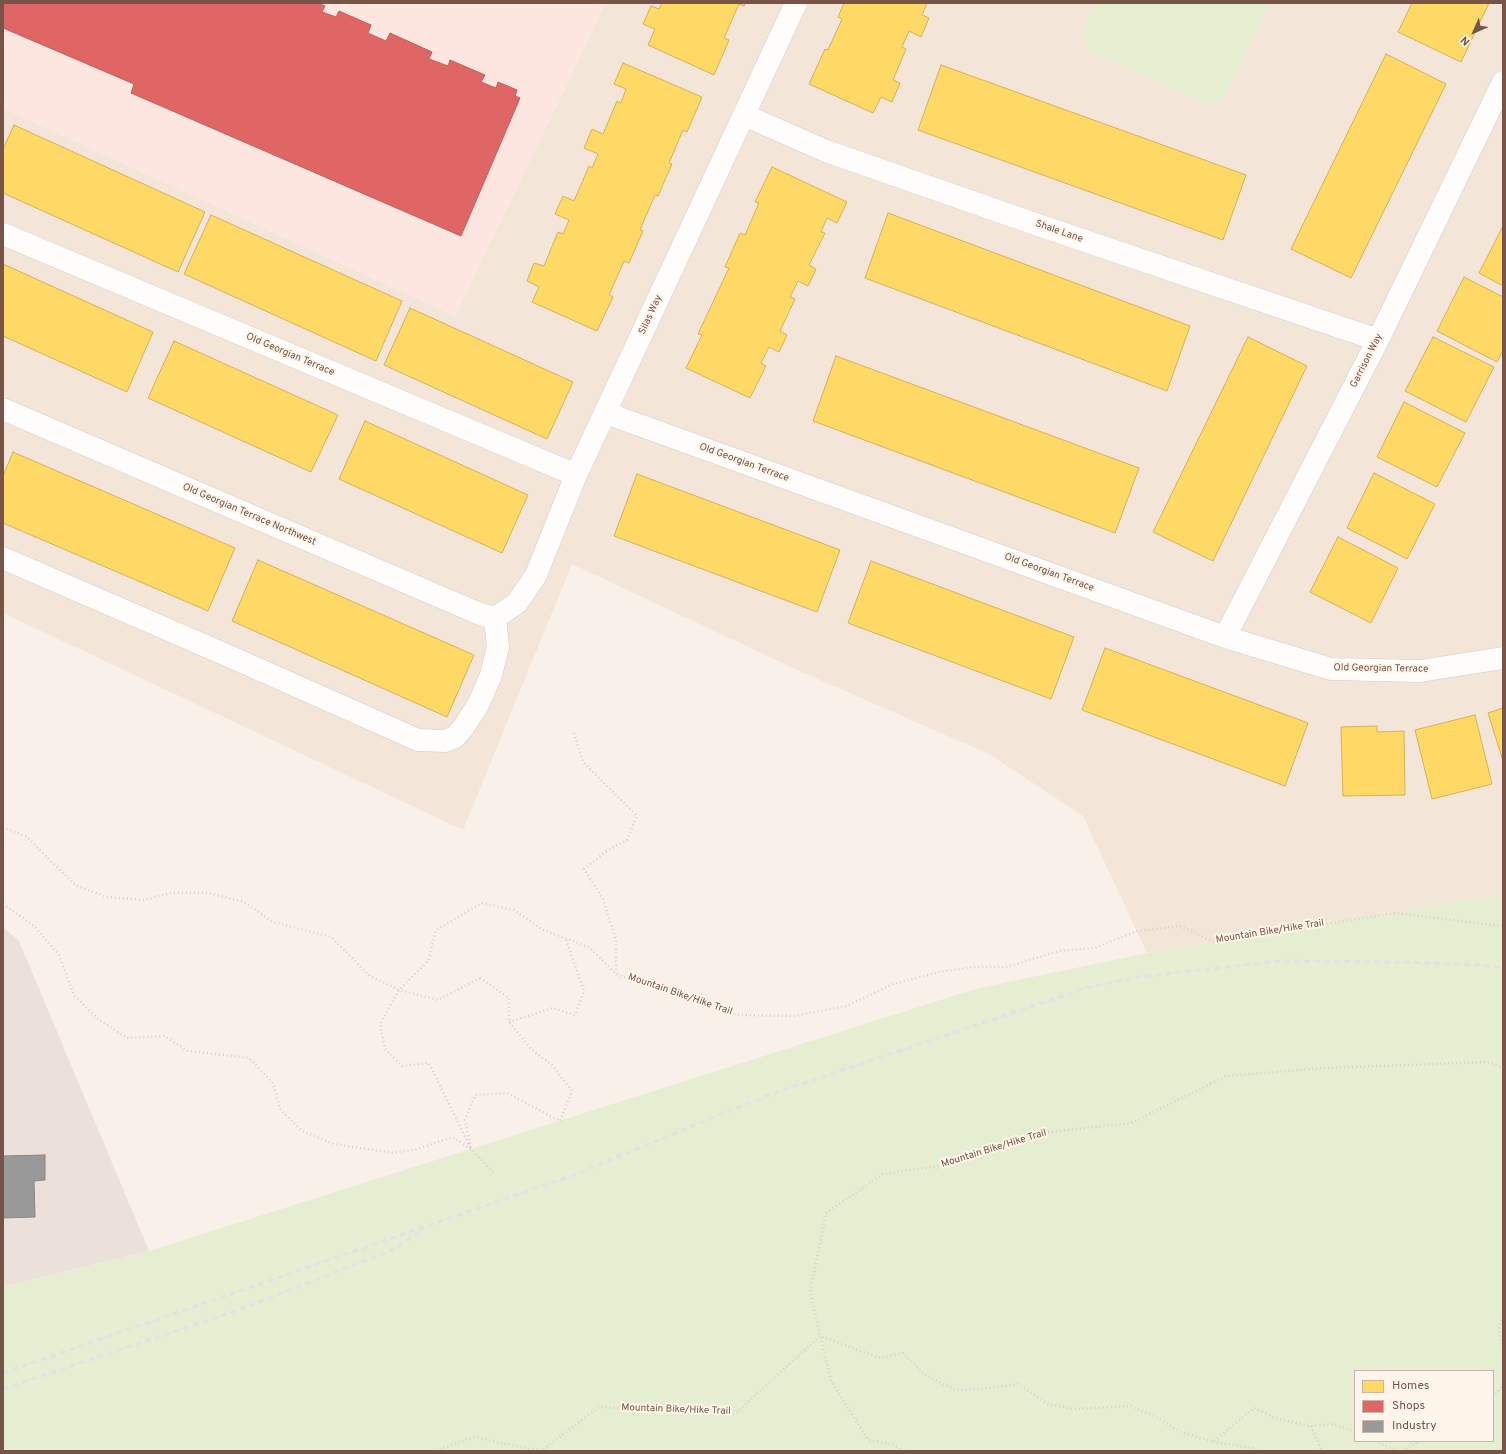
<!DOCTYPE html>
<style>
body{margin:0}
#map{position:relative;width:1506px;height:1454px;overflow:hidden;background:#f8f0e9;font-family:Overpass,sans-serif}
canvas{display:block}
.frame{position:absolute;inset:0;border:4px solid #785347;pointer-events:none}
.legend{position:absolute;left:1354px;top:1370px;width:140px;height:72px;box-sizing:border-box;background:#fff5ea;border:1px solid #c9b4a9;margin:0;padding:5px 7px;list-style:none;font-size:12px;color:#785347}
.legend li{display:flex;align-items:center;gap:8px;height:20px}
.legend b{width:20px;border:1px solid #c9b4a9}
.north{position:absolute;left:1454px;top:12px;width:40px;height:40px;-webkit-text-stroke:3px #fff5ea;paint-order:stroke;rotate:225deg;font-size:11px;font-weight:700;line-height:16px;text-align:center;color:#785347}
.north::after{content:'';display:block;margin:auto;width:14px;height:18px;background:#785347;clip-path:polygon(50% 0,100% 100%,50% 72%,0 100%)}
</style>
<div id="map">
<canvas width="1506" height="1454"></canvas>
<div class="frame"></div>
<ul class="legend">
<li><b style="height:11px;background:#ffd966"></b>Homes</li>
<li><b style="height:11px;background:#e06666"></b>Shops</li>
<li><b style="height:11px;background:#999"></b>Industry</li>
</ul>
<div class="north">N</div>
</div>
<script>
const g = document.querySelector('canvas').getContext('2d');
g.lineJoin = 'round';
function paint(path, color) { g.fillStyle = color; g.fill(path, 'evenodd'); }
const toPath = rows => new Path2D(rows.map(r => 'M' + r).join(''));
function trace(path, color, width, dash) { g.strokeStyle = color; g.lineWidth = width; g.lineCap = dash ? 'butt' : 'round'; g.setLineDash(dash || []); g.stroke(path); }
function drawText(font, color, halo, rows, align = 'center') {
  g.font = font + ' Overpass,sans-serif'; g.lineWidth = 4; g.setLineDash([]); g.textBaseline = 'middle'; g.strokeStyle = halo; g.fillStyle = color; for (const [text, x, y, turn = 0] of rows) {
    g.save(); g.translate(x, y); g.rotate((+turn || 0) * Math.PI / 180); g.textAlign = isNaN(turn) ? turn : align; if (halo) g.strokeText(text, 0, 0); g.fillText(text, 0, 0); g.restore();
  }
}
paint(toPath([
 [606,3,1503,3,1503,895,1147,953,1083,816,989,754,795,669,572,564,463,830,3,613,3,108,455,316]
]), '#f4e5d9');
paint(toPath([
 [3,3,606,3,455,316,3,108]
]), '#fce6df');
paint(toPath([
 [3,927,19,941,149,1251,3,1287]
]), '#ebe0da');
paint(toPath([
 [1095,3,1269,3,1224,98,1208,104,1089,51,1082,32],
 [1503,895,1503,1451,3,1451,3,1287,149,1251,975,989,1147,953],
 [1355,1371,1493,1371,1493,1441,1355,1441]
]), '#e6eed2');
const homes = toPath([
 [662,3,745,3,744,6,739,4,724,38,729,40,714,75,648,45,655,29,643,24,651,6,659,9,662,3],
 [844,3,927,3,922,15,929,18,921,37,909,31,902,47,906,49,893,80,900,83,892,102,881,97,873,113,809,84,825,49,828,50,842,19,838,17,844,3],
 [1412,3,1489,3,1461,62,1398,32,1412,3],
 [1386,54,1446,84,1351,278,1291,249,1386,54],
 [623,63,702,97,687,132,683,130,669,163,672,164,658,196,655,195,640,230,643,231,629,263,624,261,609,295,613,297,597,331,532,302,539,287,527,281,534,263,544,266,558,232,563,234,569,220,555,214,563,196,574,201,589,166,592,168,598,154,584,148,592,129,603,134,617,101,621,103,626,89,614,84,623,63],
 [941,65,1246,175,1223,240,918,130,941,65],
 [14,125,205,212,178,272,3,193,3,149,14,125],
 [772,167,847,202,837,223,827,218,821,232,825,233,809,265,816,269,808,286,798,281,790,297,795,299,780,331,787,335,779,352,769,347,761,363,766,366,750,398,686,368,702,335,698,334,729,268,725,267,740,233,745,235,759,203,755,202,772,167],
 [888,213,1190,326,1167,391,865,278,888,213],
 [211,215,402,301,376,361,184,274,211,215],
 [1503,226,1503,286,1479,273,1503,226],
 [3,264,153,332,127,392,3,336,3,264],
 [1464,277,1503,297,1503,350,1497,362,1437,331,1464,277],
 [410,308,573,382,547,439,384,365,410,308],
 [1248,337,1307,366,1213,561,1153,532,1248,337],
 [1433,337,1494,367,1466,422,1405,391,1433,337],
 [174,341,338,415,311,472,148,398,174,341],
 [836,356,1139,468,1115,533,813,421,836,356],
 [1404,402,1465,433,1437,487,1377,457,1404,402],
 [365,421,528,495,502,553,339,479,365,421],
 [13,452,235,548,208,611,3,523,3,476,13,452],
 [1374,473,1435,504,1407,559,1347,528,1374,473],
 [637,474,840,550,817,612,614,536,637,474],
 [1338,537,1398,568,1371,623,1310,592,1338,537],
 [258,560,474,655,447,717,232,621,258,560],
 [871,561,1074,637,1051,699,848,623,871,561],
 [1105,648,1308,723,1285,786,1082,710,1105,648],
 [1503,708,1503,761,1488,713,1503,708],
 [1475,715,1492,784,1432,799,1415,730,1475,715],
 [1377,726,1377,732,1404,731,1405,795,1343,796,1341,727,1377,726]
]);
paint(homes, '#ffd966');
trace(homes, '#d6b15d', 1);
const shops = toPath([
 [3,3,317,3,325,6,322,12,336,17,339,11,371,25,368,33,386,41,390,33,432,52,429,59,448,66,450,60,485,75,481,82,496,88,498,82,517,90,515,96,520,98,461,236,131,93,134,84,3,28,3,3]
]);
paint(shops, '#e06666');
trace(shops, '#c1605d', 1);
const industry = toPath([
 [45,1155,45,1180,34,1181,35,1217,3,1218,3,1156,45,1155]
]);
paint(industry, '#999');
trace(industry, '#8f8480', 1);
const minor = toPath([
 [744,115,826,151,1041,226,1378,340],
 [3,234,576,475],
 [3,409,480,614,495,618],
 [606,413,1225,637,1331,669,1420,671,1503,658],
 [3,558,231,657,418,740,445,741,455,737,463,728,478,705,491,675,498,647,495,618],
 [495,618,517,603,536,575,576,475,796,3],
 [1225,637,1378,340,1503,82]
]);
trace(minor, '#d6cbc6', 23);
trace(toPath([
 [574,733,583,762,637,816,627,840,608,850,584,869,603,899,616,940,616,973],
 [3,827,27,837,75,885,107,897,144,900,171,893,209,893,244,902,273,922,331,937,370,976,399,990,428,961,436,930,482,903,514,910,543,930,589,947,616,974,706,1006,740,1015,794,1016,847,1006,893,984,939,972,973,967,1007,967,1059,951,1095,948,1137,931,1180,926,1213,942,1395,913,1503,926],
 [3,904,34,926,59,955,74,995,98,1019,127,1038,164,1036,188,1051,249,1058,273,1083,280,1109,302,1131,334,1144,393,1153,417,1149,453,1137,471,1149,494,1173],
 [480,978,509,998,509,1022,531,1049,553,1066,572,1091,560,1121,507,1093,475,1095,465,1120,471,1149,429,1063,402,1066,385,1049,380,1024,399,990,438,1000,480,978],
 [509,1022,553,1008,575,1015,584,991,566,939],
 [1503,1312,1499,1329,1503,1350],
 [1493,1397,1503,1385],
 [1311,1426,1322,1451],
 [1375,1441,1397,1451],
 [1213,1442,1253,1448,1257,1451],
 [436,1451,473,1437,541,1451,599,1407,735,1414,820,1336,880,1358,903,1353,924,1374,956,1390,979,1389,1018,1384,1048,1404,1074,1409,1131,1406,1158,1418,1179,1431,1213,1442,1254,1408,1275,1418,1311,1426,1334,1424,1355,1432],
 [904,1451,892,1444,868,1440,831,1381,810,1292,826,1213,883,1174,946,1165,1039,1133,1131,1123,1226,1076,1325,1068,1487,1062,1503,1068],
 [1402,1451,1420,1441]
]), '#dad0cb', 2.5, [1, 3]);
trace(minor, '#fefdfc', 22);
trace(toPath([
 [3,1373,571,1176,766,1096,1086,988,1138,977,1280,961,1399,962,1481,965,1503,968],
 [3,1389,236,1311,392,1250,420,1232]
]), '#e4e1e5', 3, [6, 4]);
drawText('10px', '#785347', '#fff5ea', [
 ["Shale Lane",1059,232,19],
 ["Silas Way",651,315,-65],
 ["Old Georgian Terrace",290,355,23],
 ["Garrison Way",1367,361,-63],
 ["Old Georgian Terrace",744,463,20],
 ["Old Georgian Terrace Northwest",249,515,23],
 ["Old Georgian Terrace",1049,573,20],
 ["Old Georgian Terrace",1381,669,1],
 ["Mountain Bike/Hike Trail",1270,932,-9],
 ["Mountain Bike/Hike Trail",680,995,19],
 ["Mountain Bike/Hike Trail",994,1149,-17],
 ["Mountain Bike/Hike Trail",676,1410,2]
]);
</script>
